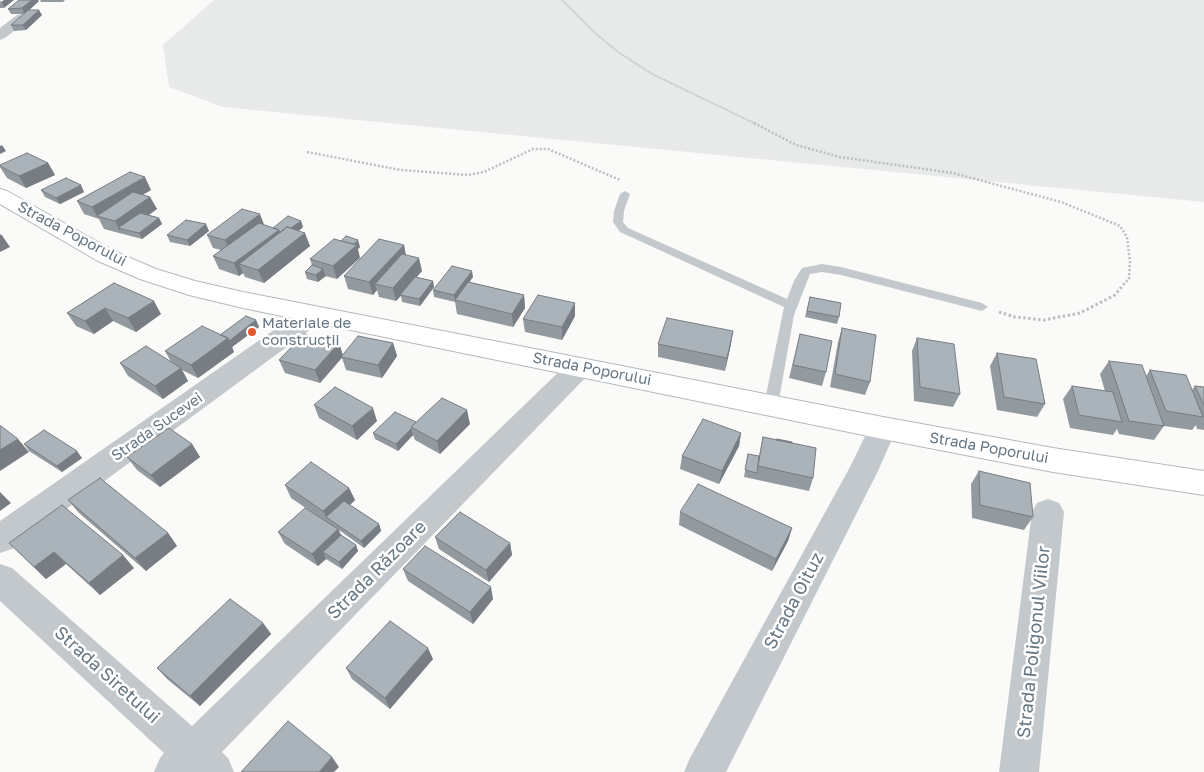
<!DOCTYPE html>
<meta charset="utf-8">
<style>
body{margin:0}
canvas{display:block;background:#fafaf8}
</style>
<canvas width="1204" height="772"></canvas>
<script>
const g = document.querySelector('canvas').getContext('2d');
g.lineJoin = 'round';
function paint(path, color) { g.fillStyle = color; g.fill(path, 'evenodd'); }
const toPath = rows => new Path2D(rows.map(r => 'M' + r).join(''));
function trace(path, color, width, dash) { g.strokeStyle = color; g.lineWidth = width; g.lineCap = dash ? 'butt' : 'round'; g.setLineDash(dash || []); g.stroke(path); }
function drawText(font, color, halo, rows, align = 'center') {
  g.font = font + ' "Golos Text",sans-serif'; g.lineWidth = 5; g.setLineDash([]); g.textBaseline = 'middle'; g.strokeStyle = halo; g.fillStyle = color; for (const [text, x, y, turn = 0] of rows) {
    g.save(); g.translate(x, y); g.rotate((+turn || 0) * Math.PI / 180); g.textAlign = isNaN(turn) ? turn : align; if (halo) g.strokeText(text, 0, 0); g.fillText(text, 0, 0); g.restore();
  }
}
paint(toPath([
 [214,0,1204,0,1204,202,223,107,169,87,163,45]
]), '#e8e9e9');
const secondary = toPath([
 [0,189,7,191,114,251,156,269,195,281,243,292,883,417,1053,448,1204,471,1204,495,1053,472,883,439,243,308,189,295,140,279,98,261,0,204,0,189]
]);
trace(secondary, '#b3babf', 2);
trace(toPath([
 [562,0,594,32,618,52,652,74,756,124]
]), '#bbbfc2', 2, [1, 1]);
trace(toPath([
 [754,123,796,145,840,157,953,173,1061,202,1120,226,1127,237,1130,262,1129,279,1123,285],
 [307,152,401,170,468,175,484,172,533,149,548,149,620,180]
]), '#bbbfc2', 2.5, [2, 2]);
trace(toPath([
 [999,312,1015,317,1044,320,1080,313,1115,295,1124,284]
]), '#bbbfc2', 3, [2.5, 2.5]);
paint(toPath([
 [625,191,630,194,624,211,623,222,628,228,787,299,794,281,802,268,822,264,841,267,982,303,988,307,982,311,841,275,822,272,810,274,794,315,778,405,776,409,771,410,766,409,764,405,784,307,620,232,613,222,614,211,620,194,625,191]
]), '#c3c8cc');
paint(toPath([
 [22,14,27,15,29,18,27,21,5,38,0,40,0,28,17,15,22,14],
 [313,307,322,309,326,315,322,321,12,549,0,553,0,521,304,309,313,307],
 [580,358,589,360,593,367,589,374,222,752,228,758,234,772,154,772,160,758,164,753,0,601,0,564,12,568,192,726,571,360,580,358],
 [883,417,893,420,897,428,878,471,726,772,684,772,690,758,850,467,873,420,883,417],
 [1048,499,1059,503,1064,512,1039,772,999,772,1032,512,1037,503,1048,499]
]), '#c3c8cc');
paint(secondary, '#fff');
paint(toPath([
 [0,0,4,8,0,8],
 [40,0,65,0,63,2,41,2],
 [39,1,29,10,42,15,26,30,14,31,11,25,24,14,11,14,8,9],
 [48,163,55,175,26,188,7,178,0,167,0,165],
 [41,190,84,192,60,204,45,197],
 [151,190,142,195,150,197,157,209,149,215,159,218,162,224,142,239,104,229,99,219,84,214,77,201],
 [301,221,303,227,299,231,310,246,264,283,245,277,243,273,239,276,219,269,213,256,221,250,213,248,207,235,264,225,273,228],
 [209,231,190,246,170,242,167,235],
 [404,245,406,255,422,271,416,277,433,281,434,287,420,306,402,302,401,296,396,301,379,297,377,290,373,295,348,289,344,276],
 [360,247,358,249,337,279,325,276,318,282,307,279,305,272,312,265,310,259],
 [473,277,469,282,524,295,525,308,513,327,457,314,455,302,434,297,433,290],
 [114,283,161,314,136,332,113,321,94,334,76,326,67,313],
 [810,297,839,317,837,324,805,317],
 [575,316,562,340,525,332,523,319],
 [256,320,259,327,232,347,234,352,198,378,182,370,188,381,163,399,128,376,120,363,171,362,165,351,220,335],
 [842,328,870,382,865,395,830,387,838,342],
 [800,334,826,372,822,386,789,378],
 [917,338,960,394,953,407,914,401,912,351],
 [339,343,343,355,393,343,397,356,382,378,346,370,342,358,320,383,285,373,279,360],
 [658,344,731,344,725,371,658,357],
 [997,353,1045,404,1037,417,997,410,990,366],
 [1109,361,1146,376,1150,370,1192,390,1195,386,1204,387,1204,430,1197,429,1196,425,1192,430,1164,426,1154,440,1119,434,1117,429,1113,435,1070,428,1063,399,1072,386,1105,391,1100,374],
 [314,405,377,421,357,440,319,418],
 [416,422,470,424,440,454,415,440,413,435,398,451,375,439,373,433],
 [741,433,739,446,719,484,680,469,682,456],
 [763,437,792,443,813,478,809,491,744,477,748,454,759,456],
 [24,444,82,458,62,472,29,451],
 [192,444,200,457,160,487,137,470,127,457],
 [979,471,1033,517,1024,530,972,518,971,484],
 [285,485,349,488,355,500,350,505,379,524,381,531,364,548,339,530,341,535,356,545,358,551,342,569,326,559,318,566,285,544,278,532,316,515,291,498],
 [68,500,168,533,177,546,146,571,79,513],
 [680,512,792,528,788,541,772,571,679,525],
 [435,537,510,543,512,555,489,582,439,549],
 [9,543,134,568,100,595,66,564,46,579],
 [403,569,493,599,473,624,408,581],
 [263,623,271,634,200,706,167,679,157,668],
 [433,659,390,709,352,679,346,668]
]), '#929a9f');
paint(toPath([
 [4,0,14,0,4,8,1,2],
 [32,0,38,0,39,1,25,14,22,8],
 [39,10,42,15,26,30,23,25],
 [2,145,6,151,0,154,0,146],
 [48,163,55,175,26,188,19,176],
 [145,177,151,190,102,218,97,216,92,207],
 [81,185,84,192,60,204,56,198],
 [150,197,157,209,127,230,118,228,122,234,115,221],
 [260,214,265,227,231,253,225,240],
 [159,218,162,224,142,239,139,233],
 [301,221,303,227,251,267,239,264,243,273,239,276,234,263,279,230],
 [206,224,209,231,190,246,187,240],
 [305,233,310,246,264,283,258,270],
 [1,234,10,247,0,252,0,235],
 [358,240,360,247,358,249,360,258,337,279,333,266,349,249],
 [404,245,406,258,375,284,377,290,373,295,369,282],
 [419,258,422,271,396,301,393,288],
 [323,269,326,276,318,282,316,275],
 [472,271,473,277,456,301,455,300,454,295],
 [433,281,434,287,420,306,419,299],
 [524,295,525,308,513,327,512,314],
 [154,301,161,314,136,332,128,318],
 [575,303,575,316,562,340,562,327],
 [105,308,113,321,94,334,85,321],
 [256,320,259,327,232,347,234,352,198,378,191,365,228,338],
 [733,331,731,344,725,371,727,358],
 [339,343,343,356,320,383,315,370],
 [393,343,397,356,382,378,378,365],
 [181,368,188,381,163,399,155,386],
 [373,408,377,421,357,440,352,426],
 [467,410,470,424,440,454,437,441],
 [411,428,413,435,398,451,396,444],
 [741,433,739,446,719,484,722,471],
 [18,439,29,452,0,471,0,450],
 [192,444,200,457,160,487,151,475],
 [77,451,82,458,62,472,57,466],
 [349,488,355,500,332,521,326,517,323,511],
 [0,492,11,503,0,511],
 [379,524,381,531,364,548,361,541],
 [792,528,788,541,772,571,776,559],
 [338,529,344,541,323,552,326,559,318,566,312,554],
 [168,533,177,546,146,571,135,558],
 [510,543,512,555,489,582,486,570],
 [356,545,358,551,342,569,339,562],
 [54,552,66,564,46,579,34,567],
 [123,555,134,568,100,595,89,583],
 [491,587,493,599,473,624,470,612],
 [263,623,271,634,200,706,190,696],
 [428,648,433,659,390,709,385,698],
 [332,757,339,767,334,772,319,772]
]), '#777d82');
const building = toPath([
 [19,0,32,0,22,8,8,9,19,0],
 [28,10,39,10,23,25,11,25,28,10],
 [27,153,48,163,19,176,0,166,0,165,27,153],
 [130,172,145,177,92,207,77,201,130,172],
 [66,178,81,185,56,198,41,190,66,178],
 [133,192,150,197,115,221,97,216,133,192],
 [242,209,260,214,225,240,207,235,242,209],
 [140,213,159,218,139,233,118,228,140,213],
 [288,216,301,221,291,228,287,227,280,233,279,230,273,228,288,216],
 [186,220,206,224,187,240,167,235,186,220],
 [259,223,279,230,234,263,213,256,259,223],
 [287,227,305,233,258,270,239,264,287,227],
 [346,236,358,240,353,244,341,241,346,236],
 [334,239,357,245,333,266,310,259,334,239],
 [379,239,404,245,369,282,344,276,379,239],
 [402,254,419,258,393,288,375,284,402,254],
 [312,265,323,269,316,275,305,272,312,265],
 [452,266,472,271,454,295,433,290,452,266],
 [415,277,433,281,419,299,400,295,415,277],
 [468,282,524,295,512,314,455,300,468,282],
 [114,283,154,301,128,318,105,308,85,321,67,313,114,283],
 [538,295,575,303,562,327,523,319,538,295],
 [810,297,841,303,839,317,807,311,810,297],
 [246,316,256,320,229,341,228,338,220,335,246,316],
 [667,318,733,331,727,358,658,344,667,318],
 [202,326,228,338,191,365,165,351,202,326],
 [842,328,876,335,870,382,835,374,842,328],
 [304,334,339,343,315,370,279,360,304,334],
 [800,334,832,341,826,372,793,365,800,334],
 [358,336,393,343,378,365,341,357,358,336],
 [917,338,954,344,960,394,920,387,917,338],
 [146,346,181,368,155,386,120,363,146,346],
 [997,353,1036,359,1045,404,1004,397,997,353],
 [1109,361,1142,365,1164,426,1129,421,1109,361],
 [1150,370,1186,375,1203,417,1166,411,1150,370],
 [1072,386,1113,392,1122,422,1079,415,1072,386],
 [1195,386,1204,387,1204,405,1195,386],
 [335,387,373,408,352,426,314,405,335,387],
 [442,398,467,410,437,441,411,427,442,398],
 [395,412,416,422,411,427,412,428,396,444,373,433,395,412],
 [703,419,741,433,722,471,682,456,703,419],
 [0,426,1,426,18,439,0,450,0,426],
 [169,428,192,444,151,475,127,457,169,428],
 [44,430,77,451,57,466,24,444,44,430],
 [763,437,816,448,813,478,758,466,763,437],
 [777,439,792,442,792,443,776,440,777,439],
 [748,454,759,456,757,473,745,470,748,454],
 [311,462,349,488,323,511,285,485,311,462],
 [979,471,1030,483,1033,517,980,505,979,471],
 [100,478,168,533,135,558,68,500,100,478],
 [698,484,792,528,776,559,680,512,698,484],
 [344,501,379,524,361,541,326,517,344,501],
 [62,505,123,555,89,583,54,552,34,567,9,543,62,505],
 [305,508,338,529,312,554,278,532,305,508],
 [460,512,510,543,486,570,435,537,460,512],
 [341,535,356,545,339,562,323,552,341,535],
 [425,546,491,587,470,612,403,569,425,546],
 [230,599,263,623,190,696,157,668,230,599],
 [390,621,428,648,385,698,346,668,390,621],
 [288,721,332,757,319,772,241,772,288,721]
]);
paint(building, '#aab3b9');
trace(building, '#777d82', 1);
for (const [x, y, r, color] of [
 [252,332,5,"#e4572e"]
]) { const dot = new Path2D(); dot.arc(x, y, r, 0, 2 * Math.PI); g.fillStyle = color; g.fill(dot); trace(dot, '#fff', 2); }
drawText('15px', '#657683', '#fff', [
 ["Strada Poporului",72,234,28],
 ["Strada Poporului",592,369,11],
 ["Strada Sucevei",157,427,-35],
 ["Strada Poporului",989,448,10]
]);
drawText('15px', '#657683', '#fff', [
 ["Materiale de",262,323],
 ["construcții",262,340]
], 'left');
drawText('18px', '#657683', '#fff', [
 ["Strada Răzoare",377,570,-45],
 ["Strada Oituz",794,601,-62],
 ["Strada Poligonul Viilor",1034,642,-84],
 ["Strada Siretului",107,675,42]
]);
</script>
